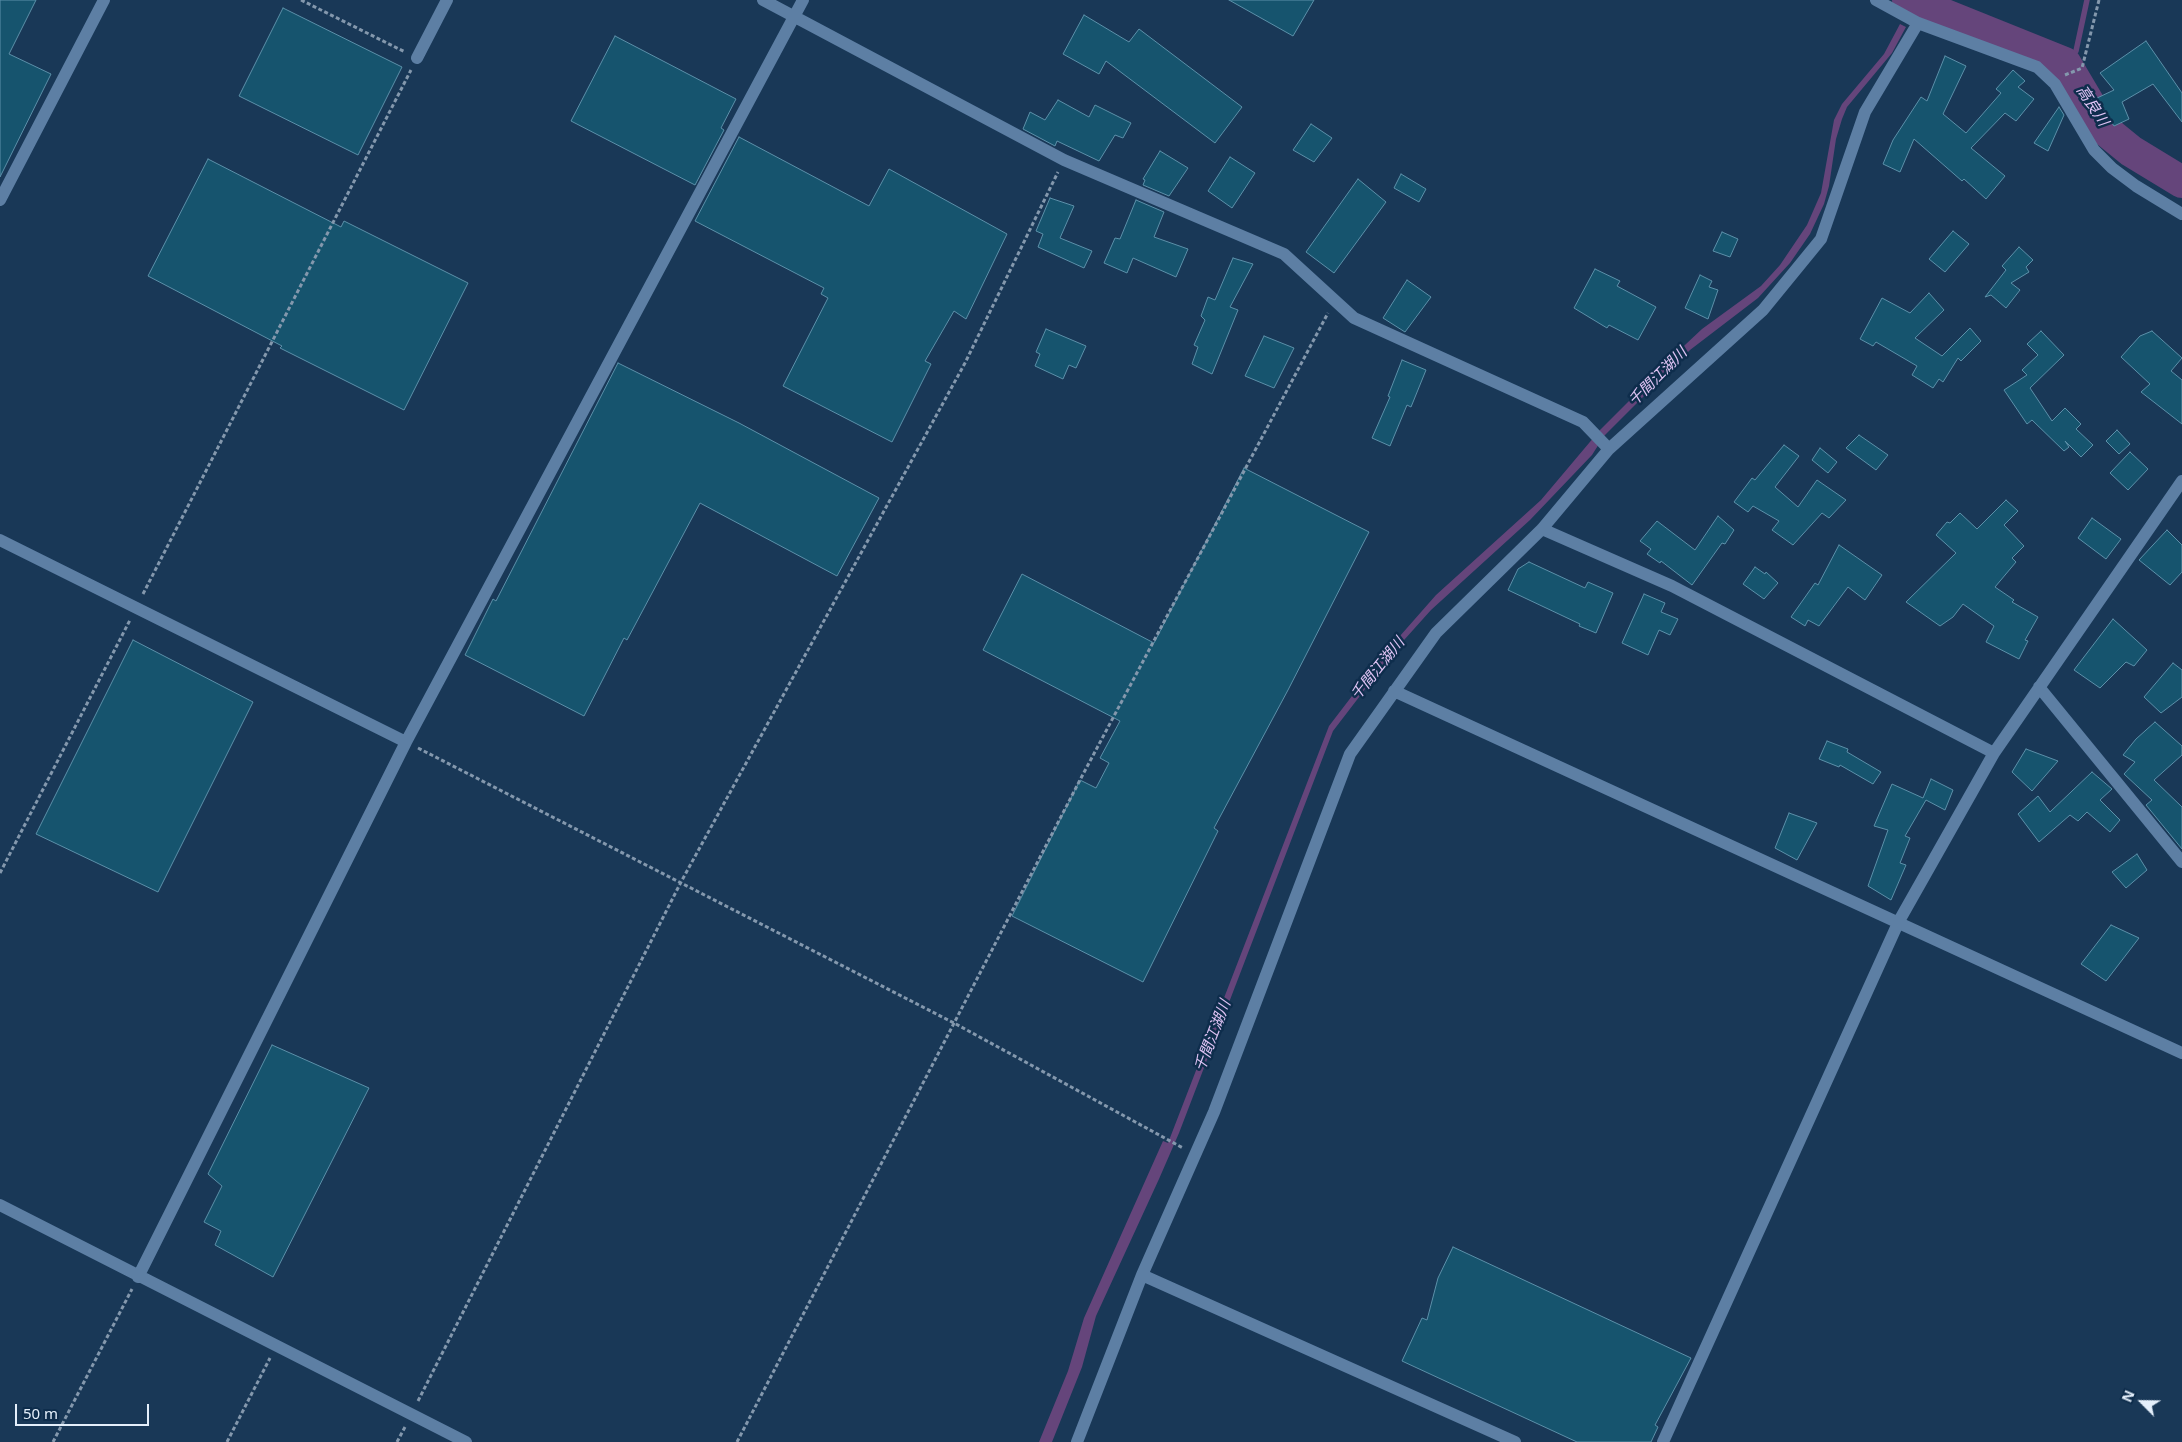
<!DOCTYPE html>
<meta charset="utf-8">
<style>
body{margin:0}
#map{position:relative;width:2182px;height:1442px;overflow:hidden;background:#193857;font-family:"Noto Sans",sans-serif}
canvas{display:block}
.north{position:absolute;left:2117px;top:1377px;width:50px;height:50px;-webkit-text-stroke:4px #0e2d4c;paint-order:stroke;rotate:293deg;font-size:14px;font-weight:700;line-height:20px;text-align:center;color:#e4effb}
.north::after{content:'';display:block;margin:auto;width:18px;height:22px;background:#e4effb;clip-path:polygon(50% 0,100% 100%,50% 72%,0 100%)}
.scale{position:absolute;left:15px;top:1404px;width:134px;height:22px;box-sizing:border-box;border:2px solid #e4effb;border-top:0;padding-left:6px;font-size:15px;line-height:18px;white-space:nowrap;color:#e4effb;-webkit-text-stroke:4px #0e2d4c;paint-order:stroke}
</style>
<div id="map">
<canvas width="2182" height="1442"></canvas>
<div class="north">N</div>
<div class="scale">50 m</div>
</div>
<script>
const g = document.querySelector('canvas').getContext('2d');
g.lineJoin = 'round';
function paint(path, color) { g.fillStyle = color; g.fill(path, 'evenodd'); }
const toPath = rows => new Path2D(rows.map(r => 'M' + r).join(''));
function trace(path, color, width, dash) { g.strokeStyle = color; g.lineWidth = width; g.lineCap = dash ? 'butt' : 'round'; g.setLineDash(dash || []); g.stroke(path); }
function drawText(font, color, halo, rows, align = 'center') {
  g.font = font + ' "Noto Sans","Noto Sans JP",sans-serif'; g.lineWidth = 5; g.setLineDash([]); g.textBaseline = 'middle'; g.strokeStyle = halo; g.fillStyle = color; for (const [text, x, y, turn = 0] of rows) {
    g.save(); g.translate(x, y); g.rotate((+turn || 0) * Math.PI / 180); g.textAlign = isNaN(turn) ? turn : align; if (halo) g.strokeText(text, 0, 0); g.fillText(text, 0, 0); g.restore();
  }
}
paint(toPath([
 [1900,24,1906,27,1892,53,1847,107,1842,119,1836,139,1829,186,1824,204,1810,234,1790,263,1758,298,1690,350,1604,436,1592,455,1530,520,1431,610,1396,649,1333,731,1179,1133,1159,1179,1096,1316,1082,1367,1052,1442,1039,1442,1068,1371,1084,1318,1163,1141,1168,1143,1329,726,1385,653,1436,595,1541,500,1600,430,1686,344,1702,329,1761,286,1780,265,1807,225,1821,193,1834,120,1842,104,1884,54]
]), '#65457b');
trace(toPath([
 [1911,3,1912,2],
 [2065,63,2076,51,2087,0]
]), '#65457b', 5.5);
trace(toPath([
 [1908,0,2065,63,2104,129,2131,151,2182,182]
]), '#65457b', 32);
const building = toPath([
 [0,0,36,0,9,54,51,74,0,177,0,0],
 [1229,0,1314,0,1293,36,1229,0],
 [283,8,402,67,358,155,239,96,283,8],
 [1084,15,1129,42,1139,29,1242,107,1215,143,1106,61,1099,74,1063,54,1084,15],
 [615,36,736,99,721,128,724,130,695,185,571,121,615,36],
 [2146,41,2182,93,2182,122,2153,84,2122,102,2129,119,2114,126,2095,99,2114,90,2100,73,2146,41],
 [1945,56,1966,66,1943,114,1966,133,2001,93,1996,89,2013,70,2025,81,2018,87,2034,99,2016,121,2005,113,1971,148,2005,176,1986,199,1964,179,1962,181,1914,139,1900,172,1883,164,1893,140,1921,97,1927,101,1945,56],
 [1058,100,1089,117,1095,105,1131,123,1123,138,1115,135,1099,161,1057,141,1055,146,1023,129,1030,112,1045,120,1058,100],
 [2059,107,2064,115,2048,151,2034,143,2059,107],
 [1311,124,1332,138,1314,162,1293,150,1311,124],
 [739,137,869,206,889,169,1007,234,966,319,954,311,925,361,931,364,892,442,783,386,828,298,821,294,824,288,695,221,739,137],
 [1160,151,1188,168,1169,196,1143,185,1145,180,1143,179,1160,151],
 [1230,157,1255,173,1232,208,1208,191,1230,157],
 [208,159,341,227,344,221,468,283,404,410,280,348,282,346,148,276,208,159],
 [1401,174,1426,189,1419,202,1394,188,1401,174],
 [1358,179,1386,202,1334,273,1306,252,1358,179],
 [1050,198,1074,206,1060,238,1092,251,1084,268,1038,247,1043,234,1036,231,1050,198],
 [1136,200,1164,212,1154,237,1188,249,1176,277,1133,258,1127,273,1104,263,1115,238,1120,239,1136,200],
 [1953,231,1969,244,1945,272,1929,259,1953,231],
 [1722,232,1738,239,1730,257,1713,251,1722,232],
 [2019,247,2033,260,2026,267,2029,272,2011,283,2020,290,2006,308,1991,295,1985,297,2006,270,2002,266,2019,247],
 [1233,258,1253,264,1230,307,1238,310,1212,374,1192,364,1198,347,1194,345,1205,320,1201,316,1208,297,1215,300,1233,258],
 [1595,269,1620,281,1617,286,1656,307,1638,340,1609,325,1607,328,1574,308,1595,269],
 [1700,275,1712,281,1709,287,1718,290,1708,319,1685,308,1700,275],
 [1407,280,1431,297,1405,332,1383,318,1407,280],
 [1929,293,1944,310,1915,338,1942,356,1970,328,1981,341,1961,361,1958,358,1943,382,1939,379,1933,388,1912,375,1917,366,1876,342,1873,346,1860,339,1882,298,1910,313,1929,293],
 [1046,329,1086,346,1076,368,1069,365,1063,379,1035,366,1040,354,1036,352,1046,329],
 [2041,331,2064,355,2030,388,2052,421,2065,408,2081,424,2076,429,2093,445,2081,457,2065,441,2069,447,2064,451,2032,420,2027,424,2004,390,2027,375,2022,370,2038,355,2027,344,2041,331],
 [2152,331,2182,358,2171,371,2182,380,2182,424,2141,392,2150,384,2121,357,2140,336,2152,331],
 [1264,336,1294,348,1274,388,1245,376,1264,336],
 [1402,360,1426,370,1411,407,1407,405,1390,446,1372,438,1390,397,1388,396,1402,360],
 [618,363,739,423,879,498,837,576,700,503,627,640,624,638,584,716,465,655,493,599,496,601,618,363],
 [2117,430,2130,444,2119,454,2106,441,2117,430],
 [1859,435,1888,455,1876,470,1846,448,1859,435],
 [1784,445,1799,456,1775,487,1798,507,1817,480,1846,500,1829,518,1822,513,1793,545,1772,530,1779,521,1753,506,1748,512,1734,502,1752,478,1755,480,1784,445],
 [1820,448,1837,462,1828,473,1812,460,1820,448],
 [2130,452,2148,469,2128,490,2110,473,2130,452],
 [1244,468,1369,532,1288,690,1214,828,1218,831,1143,982,1012,916,1080,780,1096,788,1109,763,1100,758,1120,721,983,650,1022,574,1154,643,1244,468],
 [2006,500,2018,511,2004,525,2024,546,2012,558,2016,562,1995,587,2014,600,2012,602,2038,617,2025,640,2028,641,2019,659,1986,642,1994,626,1963,604,1953,617,1940,626,1906,602,1956,553,1936,535,1947,522,1950,523,1960,513,1977,529,2006,500],
 [1718,516,1734,530,1725,544,1722,543,1692,585,1661,561,1660,563,1647,554,1651,549,1640,541,1657,521,1695,550,1718,516],
 [2092,518,2121,539,2106,559,2078,538,2092,518],
 [2167,530,2182,545,2182,572,2170,585,2139,560,2167,530],
 [1839,545,1882,575,1865,600,1848,587,1819,626,1808,620,1805,626,1791,617,1815,583,1818,585,1839,545],
 [1529,562,1585,588,1588,582,1613,593,1596,633,1579,626,1580,624,1508,590,1518,569,1529,562],
 [1755,567,1765,574,1766,572,1778,583,1764,599,1743,584,1755,567],
 [1644,594,1665,603,1661,612,1678,619,1670,635,1659,630,1648,655,1622,643,1644,594],
 [2113,619,2147,650,2134,666,2126,662,2100,688,2074,670,2113,619],
 [133,640,253,702,158,892,36,834,133,640],
 [2173,663,2182,670,2182,697,2161,713,2144,697,2173,663],
 [2155,722,2182,746,2182,755,2154,780,2182,807,2182,849,2146,805,2152,800,2124,774,2135,762,2123,755,2136,739,2155,722],
 [1827,741,1848,749,1847,752,1881,772,1873,784,1840,765,1839,767,1819,759,1827,741],
 [2026,749,2058,761,2032,791,2012,772,2026,749],
 [2092,772,2112,789,2100,800,2120,820,2110,832,2087,812,2078,821,2070,815,2039,842,2018,814,2038,796,2050,812,2092,772],
 [1931,779,1953,790,1945,810,1926,800,1905,836,1910,838,1900,863,1906,865,1891,900,1868,886,1888,830,1874,826,1892,784,1923,798,1931,779],
 [1789,813,1817,823,1797,860,1775,848,1789,813],
 [2137,854,2147,870,2126,888,2112,872,2137,854],
 [2111,925,2139,938,2106,981,2081,964,2111,925],
 [272,1045,369,1088,273,1277,215,1245,221,1231,204,1222,222,1186,208,1174,272,1045],
 [1453,1247,1691,1358,1655,1425,1658,1427,1651,1442,1577,1442,1402,1361,1422,1318,1427,1320,1438,1278,1453,1247]
]);
paint(building, '#16546e');
trace(building, '#5c90a9', 1);
trace(toPath([
 [301,0,405,52],
 [2065,75,2082,68,2099,0],
 [143,594,411,70],
 [418,748,954,1023,1183,1148],
 [0,873,130,620],
 [418,1401,681,882,965,363,1058,172],
 [53,1442,132,1289],
 [227,1442,270,1358],
 [397,1442,405,1427],
 [737,1442,1080,780,1328,313]
]), '#8498ad', 3, [4, 2.5]);
trace(toPath([
 [763,0,1064,160,1284,254,1354,318,1583,422,1609,449],
 [1876,0,1918,23,2037,67,2055,84,2094,150,2112,168,2136,186,2182,214],
 [417,58,447,0],
 [0,200,104,0],
 [1542,529,1672,586,1994,753],
 [0,540,406,742],
 [2039,687,2182,862],
 [1394,691,2182,1053],
 [0,1205,466,1442],
 [1142,1275,1515,1442],
 [138,1277,406,742,803,0],
 [1077,1442,1142,1275,1214,1112,1350,754,1436,633,1542,529,1609,449,1763,310,1821,239,1865,112,1918,23],
 [1663,1442,1899,921,1994,753,2182,481]
]), '#5d7fa4', 12);
drawText('italic 15px', '#e0c4f5', '#0e2d4c', [
 ["高良川",2092,106,57],
 ["千間江湖川",1658,377,-45],
 ["千間江湖川",1378,669,-51],
 ["千間江湖川",1213,1036,-69]
]);
</script>
